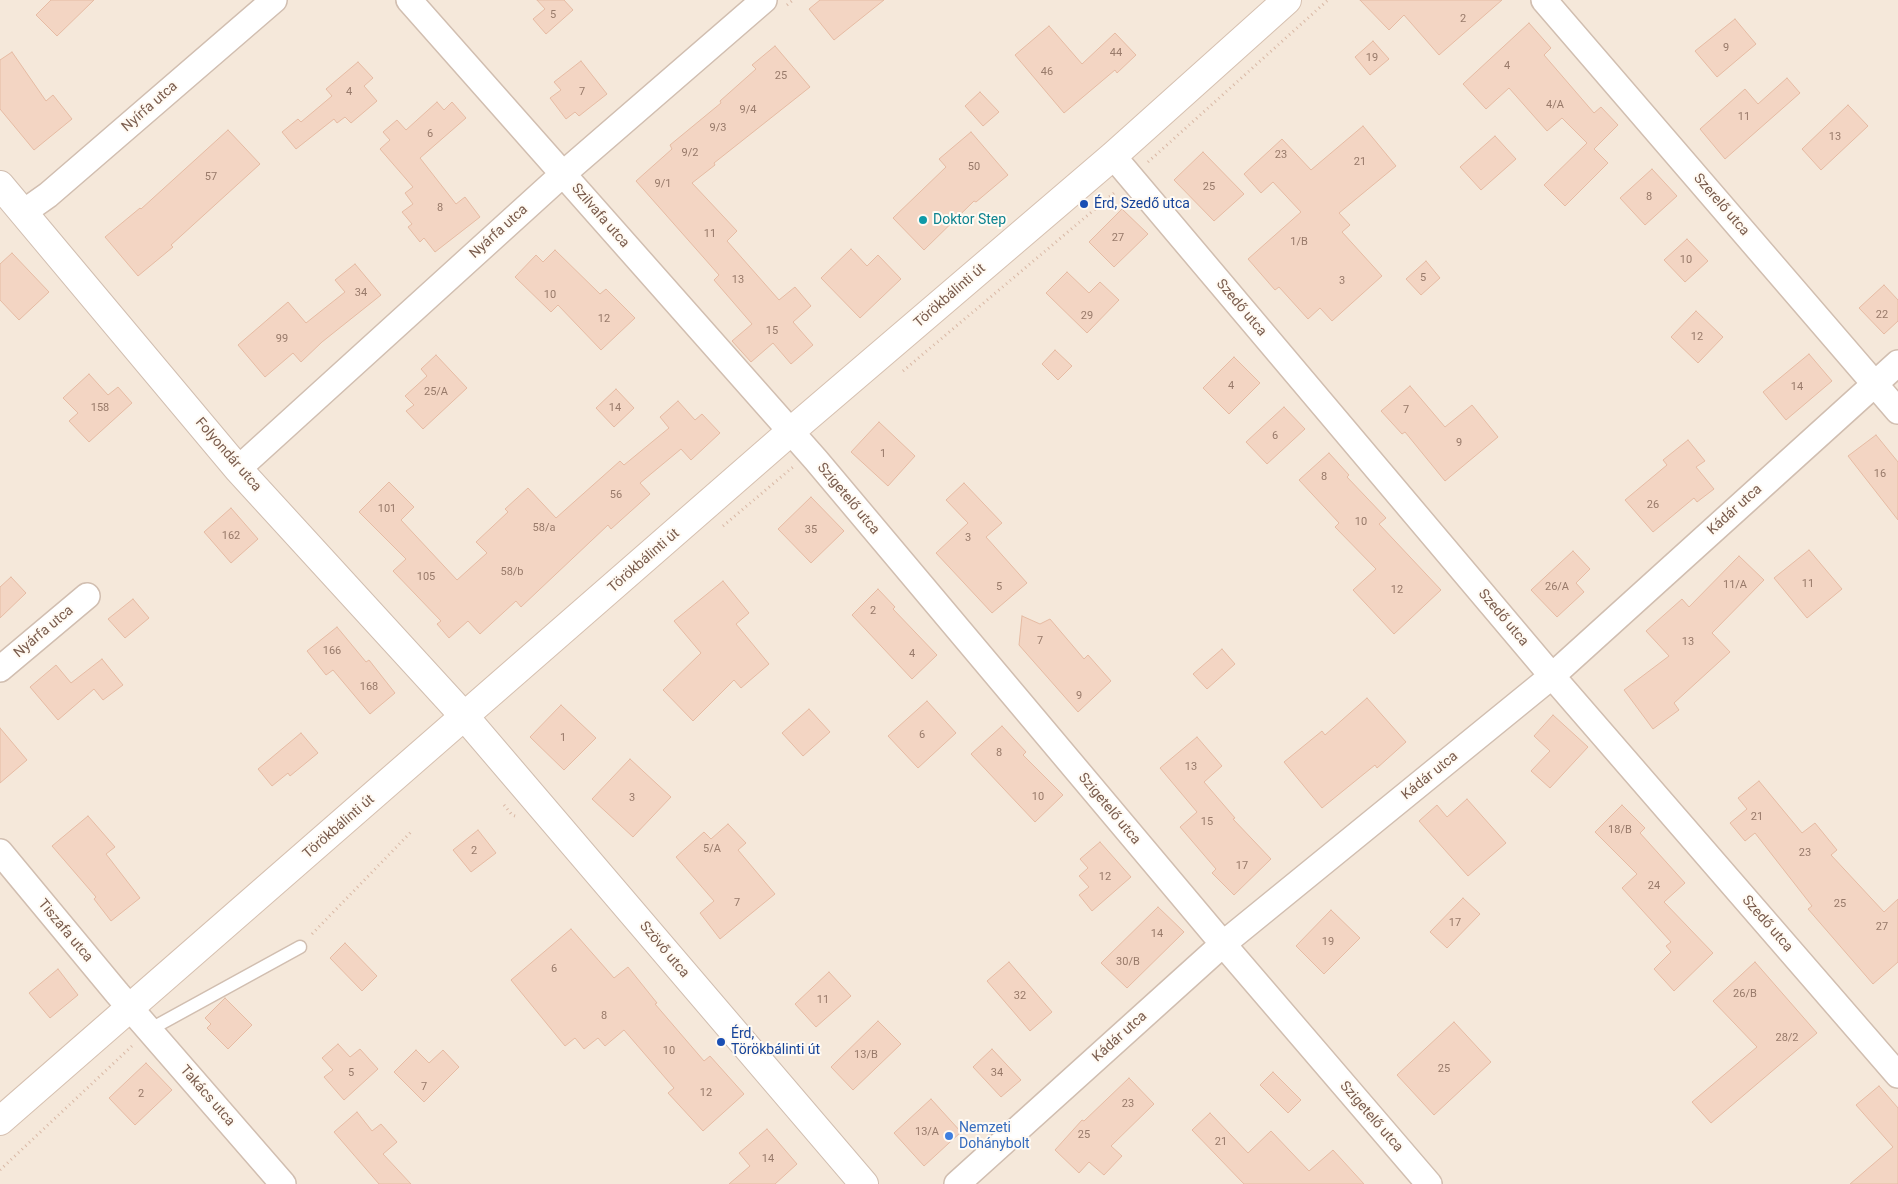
<!DOCTYPE html>
<meta charset="utf-8">
<style>
body{margin:0}
canvas{display:block;background:#fdf6ec}
</style>
<canvas width="1898" height="1184"></canvas>
<script>
const g = document.querySelector('canvas').getContext('2d');
g.lineJoin = 'round';
function paint(path, color) { g.fillStyle = color; g.fill(path, 'evenodd'); }
const toPath = rows => new Path2D(rows.map(r => 'M' + r).join(''));
function trace(path, color, width, dash) { g.strokeStyle = color; g.lineWidth = width; g.lineCap = dash ? 'butt' : 'round'; g.setLineDash(dash || []); g.stroke(path); }
function drawText(font, color, halo, rows, align = 'center') {
  g.font = font + ' Roboto,sans-serif'; g.lineWidth = 4; g.setLineDash([]); g.textBaseline = 'middle'; g.strokeStyle = halo; g.fillStyle = color; for (const [text, x, y, turn = 0] of rows) {
    g.save(); g.translate(x, y); g.rotate((+turn || 0) * Math.PI / 180); g.textAlign = isNaN(turn) ? turn : align; if (halo) g.strokeText(text, 0, 0); g.fillText(text, 0, 0); g.restore();
  }
}
paint(toPath([
 [0,0,1898,0,1898,1184,0,1184]
]), '#f5e8da');
const building = toPath([
 [51,0,94,0,57,36,36,15,51,0],
 [537,0,564,0,573,10,546,34,533,19,545,9,537,0],
 [820,0,884,0,834,40,809,9,820,0],
 [1360,0,1502,0,1439,55,1404,15,1389,30,1360,0],
 [1735,19,1756,44,1717,77,1695,51,1735,19],
 [1529,23,1551,48,1544,55,1594,113,1601,107,1618,125,1594,149,1608,163,1565,206,1544,185,1587,143,1562,118,1547,131,1509,88,1486,109,1463,84,1529,23],
 [1049,26,1082,64,1115,33,1136,55,1117,73,1115,70,1064,113,1015,55,1049,26],
 [1373,41,1389,59,1370,75,1355,57,1373,41],
 [775,46,810,87,714,163,715,165,692,183,737,231,727,241,779,300,795,287,811,306,793,322,813,345,791,364,773,343,751,362,732,341,752,324,714,280,719,275,636,181,672,149,670,145,721,103,720,101,756,69,752,65,775,46],
 [12,52,46,101,53,95,72,119,34,150,0,109,0,60,12,52],
 [581,61,607,94,579,116,575,112,566,119,550,98,561,90,554,82,581,61],
 [358,62,373,78,364,86,377,101,351,123,345,117,337,123,334,119,296,149,282,132,298,119,301,122,332,96,326,89,358,62],
 [1787,78,1800,93,1725,159,1700,129,1745,89,1758,104,1787,78],
 [980,92,999,112,983,126,965,106,980,92],
 [437,102,444,110,452,102,466,118,420,158,456,204,465,197,480,217,435,252,424,238,420,242,408,227,412,224,402,212,413,204,405,193,413,187,380,149,390,140,383,132,397,120,406,130,437,102],
 [1848,105,1868,126,1821,170,1802,149,1848,105],
 [1363,126,1396,166,1339,213,1350,225,1342,232,1382,276,1332,321,1320,308,1308,319,1279,287,1275,290,1248,259,1301,212,1273,182,1261,193,1244,174,1282,139,1311,170,1363,126],
 [228,130,260,164,171,245,173,247,138,276,105,237,140,208,141,209,228,130],
 [971,132,1008,175,976,202,974,201,924,250,893,218,946,167,939,159,971,132],
 [1495,136,1516,159,1481,190,1460,167,1495,136],
 [1203,152,1244,194,1214,221,1174,180,1203,152],
 [1652,169,1677,196,1645,225,1620,198,1652,169],
 [1122,209,1148,234,1114,267,1089,242,1122,209],
 [1687,239,1708,261,1685,282,1664,260,1687,239],
 [851,249,867,266,878,255,901,279,860,318,821,278,851,249],
 [555,250,600,294,606,289,635,318,601,350,558,305,551,312,515,277,536,255,543,262,555,250],
 [12,253,49,292,19,320,0,300,0,264,12,253],
 [1426,261,1440,278,1421,295,1406,279,1426,261],
 [355,264,381,295,322,342,301,362,293,353,265,377,238,345,288,302,306,323,345,292,335,280,355,264],
 [1067,272,1089,293,1100,282,1119,300,1087,333,1046,293,1067,272],
 [1884,285,1898,300,1898,321,1884,334,1859,308,1884,285],
 [1696,311,1723,337,1698,363,1671,337,1696,311],
 [1055,350,1072,366,1058,380,1042,364,1055,350],
 [1809,354,1832,381,1786,420,1763,392,1809,354],
 [436,355,467,388,423,429,406,411,414,405,405,396,427,376,421,369,436,355],
 [1234,357,1260,383,1229,414,1203,388,1234,357],
 [89,374,108,395,118,387,132,403,89,442,69,421,78,413,63,398,89,374],
 [1410,386,1445,427,1472,405,1498,437,1445,481,1405,432,1402,434,1381,411,1410,386],
 [616,389,634,408,614,427,596,408,616,389],
 [678,401,695,420,702,414,720,433,691,460,681,449,640,483,650,494,611,529,608,525,521,607,516,601,480,634,468,621,449,638,437,624,441,621,393,571,406,559,359,512,389,482,414,507,401,520,457,580,487,553,476,542,508,512,505,509,528,488,556,518,620,461,624,465,669,428,660,417,678,401],
 [1284,407,1305,429,1267,464,1246,442,1284,407],
 [879,422,915,456,888,486,851,452,879,422],
 [1876,435,1898,462,1898,520,1848,456,1876,435],
 [1688,440,1705,461,1696,467,1714,489,1697,502,1694,498,1653,532,1625,500,1667,465,1663,460,1688,440],
 [1329,453,1349,475,1347,477,1386,518,1379,524,1441,590,1394,634,1353,590,1376,569,1335,527,1339,523,1299,480,1329,453],
 [964,483,1002,523,986,537,1027,583,992,613,936,553,968,523,946,500,964,483],
 [811,497,844,531,811,563,778,529,811,497],
 [231,508,258,539,231,563,204,532,231,508],
 [1809,550,1842,589,1807,618,1774,578,1809,550],
 [1573,551,1590,569,1576,583,1584,592,1557,617,1531,590,1573,551],
 [1739,556,1764,580,1712,633,1730,652,1674,703,1679,710,1653,729,1624,690,1669,656,1646,631,1682,599,1689,607,1739,556],
 [11,577,26,593,0,618,0,587,11,577],
 [723,581,749,613,736,624,769,664,741,688,734,680,693,721,663,690,701,653,674,621,723,581],
 [878,589,895,607,893,609,937,655,912,679,852,615,878,589],
 [133,599,149,618,125,638,108,619,133,599],
 [1022,616,1040,624,1050,619,1084,659,1088,655,1111,681,1078,712,1019,645,1022,616],
 [337,627,366,662,369,660,395,693,370,714,333,670,326,675,307,651,337,627],
 [1222,649,1235,664,1207,689,1193,674,1222,649],
 [102,659,123,685,103,700,94,689,58,720,30,687,56,665,71,683,102,659],
 [1367,698,1406,742,1377,768,1375,765,1322,808,1284,762,1322,731,1325,735,1367,698],
 [927,701,956,733,918,768,888,736,927,701],
 [561,705,596,738,564,770,530,737,561,705],
 [809,709,830,732,803,756,782,733,809,709],
 [1553,715,1588,747,1550,788,1531,771,1550,751,1534,736,1553,715],
 [1002,726,1026,752,1023,755,1063,795,1035,822,971,754,1002,726],
 [0,728,27,760,0,783,0,728],
 [301,733,318,753,290,776,288,773,272,786,258,769,301,733],
 [1197,737,1222,766,1204,782,1235,818,1233,819,1271,859,1234,895,1212,873,1216,869,1180,827,1197,812,1160,768,1197,737],
 [630,759,671,797,633,837,592,799,630,759],
 [1759,781,1802,833,1815,823,1837,850,1831,855,1884,912,1898,899,1898,962,1873,984,1808,909,1812,906,1755,833,1745,841,1730,823,1747,809,1738,798,1759,781],
 [1467,799,1506,843,1468,876,1419,821,1437,805,1447,817,1467,799],
 [1622,805,1645,828,1640,833,1685,883,1664,902,1713,953,1674,991,1654,969,1671,952,1666,946,1671,942,1622,888,1637,874,1595,832,1622,805],
 [88,816,115,847,106,854,140,898,111,921,94,899,96,897,52,846,88,816],
 [728,824,746,843,738,850,775,894,720,939,700,913,714,901,676,857,704,832,711,839,728,824],
 [478,830,496,853,471,872,453,850,478,830],
 [1100,842,1131,877,1092,911,1079,895,1089,887,1079,876,1088,868,1080,859,1100,842],
 [1463,898,1480,914,1447,948,1430,932,1463,898],
 [1158,907,1184,932,1127,988,1101,963,1158,907],
 [1331,910,1360,938,1324,974,1296,946,1331,910],
 [571,929,614,978,628,967,657,1003,655,1004,704,1061,710,1056,744,1094,703,1131,668,1093,674,1088,624,1030,605,1046,598,1038,584,1049,575,1038,565,1046,511,980,571,929],
 [345,943,377,976,362,991,330,958,345,943],
 [1009,962,1052,1012,1030,1031,987,981,1009,962],
 [1755,962,1817,1033,1711,1123,1692,1102,1757,1047,1713,1001,1755,962],
 [58,969,78,995,50,1018,29,993,58,969],
 [829,972,851,996,816,1027,795,1004,829,972],
 [225,998,252,1025,228,1049,207,1028,211,1024,205,1018,225,998],
 [878,1021,901,1044,853,1090,831,1067,878,1021],
 [1454,1022,1491,1062,1434,1115,1397,1075,1454,1022],
 [338,1044,350,1057,360,1049,378,1069,344,1100,324,1077,333,1070,322,1058,338,1044],
 [992,1049,1021,1080,1001,1097,973,1067,992,1049],
 [416,1050,429,1063,443,1050,459,1067,424,1102,394,1072,416,1050],
 [146,1063,172,1090,135,1125,109,1098,146,1063],
 [1273,1072,1301,1100,1288,1113,1260,1085,1273,1072],
 [1129,1078,1154,1104,1111,1146,1122,1156,1104,1175,1089,1162,1079,1173,1055,1150,1082,1120,1084,1121,1129,1078],
 [1879,1086,1898,1108,1898,1184,1850,1184,1893,1147,1856,1105,1879,1086],
 [931,1099,961,1132,924,1166,894,1133,931,1099],
 [357,1112,372,1131,381,1124,397,1142,383,1154,411,1184,379,1184,334,1132,357,1112],
 [1210,1113,1248,1153,1271,1131,1309,1171,1333,1150,1364,1184,1244,1184,1192,1130,1210,1113],
 [767,1129,797,1164,775,1184,729,1184,750,1166,739,1153,767,1129]
]);
paint(building, '#f3d5c3');
trace(building, '#e6bba3', 1);
const service = toPath([
 [149,1030,300,947]
]);
const minor = toPath([
 [409,0,816,460,1223,944,1429,1184],
 [1544,0,1898,411],
 [1113,156,1552,676,1898,1075],
 [24,212,48,195,274,0],
 [238,469,563,174,764,0],
 [0,669,87,596],
 [0,852,117,993,283,1184],
 [957,1184,1223,944,1552,676,1898,363]
]);
const tertiary = toPath([
 [0,185,238,469,465,717,864,1184]
]);
const secondary = toPath([
 [0,1121,790,432,1113,156,1287,0]
]);
trace(service, '#d1beb0', 15);
trace(minor, '#d1beb0', 28);
trace(tertiary, '#d1beb0', 30);
trace(secondary, '#d6c0b0', 30);
trace(toPath([
 [787,5,793,0],
 [1148,162,1328,0],
 [903,371,1114,193],
 [723,526,793,467],
 [504,805,512,815,515,816],
 [312,934,411,832],
 [0,1170,132,1046]
]), '#d9b8a5', 3, [1, 4]);
trace(service, '#fff', 12);
trace(minor, '#fff', 25);
trace(tertiary, '#fff', 28);
trace(secondary, '#fff', 28);
for (const [x, y, r, color] of [
 [1084,204,5,"#1a4fb4"],
 [923,220,5,"#0f9aa8"],
 [721,1042,5,"#1a4fb4"],
 [949,1136,5,"#3f7fe0"]
]) { const dot = new Path2D(); dot.arc(x, y, r, 0, 2 * Math.PI); g.fillStyle = color; g.fill(dot); trace(dot, '#fffaf3', 2); }
drawText('11px', '#987a6a', null, [
 ["5",553,15],
 ["2",1463,19],
 ["9",1726,48],
 ["44",1116,53],
 ["19",1372,58],
 ["4",1507,66],
 ["46",1047,72],
 ["25",781,76],
 ["4",349,92],
 ["7",582,92],
 ["4/A",1555,105],
 ["9/4",748,110],
 ["11",1744,117],
 ["9/3",718,128],
 ["6",430,134],
 ["13",1835,137],
 ["9/2",690,153],
 ["23",1281,155],
 ["21",1360,162],
 ["50",974,167],
 ["57",211,177],
 ["9/1",663,184],
 ["25",1209,187],
 ["8",1649,197],
 ["8",440,208],
 ["11",710,234],
 ["27",1118,238],
 ["1/B",1299,242],
 ["10",1686,260],
 ["5",1423,278],
 ["13",738,280],
 ["3",1342,281],
 ["34",361,293],
 ["10",550,295],
 ["22",1882,315],
 ["29",1087,316],
 ["12",604,319],
 ["15",772,331],
 ["12",1697,337],
 ["99",282,339],
 ["4",1231,386],
 ["14",1797,387],
 ["25/A",436,392],
 ["158",100,408],
 ["14",615,408],
 ["7",1406,410],
 ["6",1275,436],
 ["9",1459,443],
 ["1",883,454],
 ["16",1880,474],
 ["8",1324,477],
 ["56",616,495],
 ["26",1653,505],
 ["101",387,509],
 ["10",1361,522],
 ["58/a",544,528],
 ["35",811,530],
 ["162",231,536],
 ["3",968,538],
 ["58/b",512,572],
 ["105",426,577],
 ["11",1808,584],
 ["11/A",1735,585],
 ["5",999,587],
 ["26/A",1557,587],
 ["12",1397,590],
 ["2",873,611],
 ["7",1040,641],
 ["13",1688,642],
 ["166",332,651],
 ["4",912,654],
 ["168",369,687],
 ["9",1079,696],
 ["6",922,735],
 ["1",563,738],
 ["8",999,753],
 ["13",1191,767],
 ["10",1038,797],
 ["3",632,798],
 ["21",1757,817],
 ["15",1207,822],
 ["18/B",1620,830],
 ["5/A",712,849],
 ["2",474,851],
 ["23",1805,853],
 ["17",1242,866],
 ["12",1105,877],
 ["24",1654,886],
 ["7",737,903],
 ["25",1840,904],
 ["17",1455,923],
 ["27",1882,927],
 ["14",1157,934],
 ["19",1328,942],
 ["30/B",1128,962],
 ["6",554,969],
 ["26/B",1745,994],
 ["32",1020,996],
 ["11",823,1000],
 ["8",604,1016],
 ["28/2",1787,1038],
 ["10",669,1051],
 ["13/B",866,1055],
 ["25",1444,1069],
 ["5",351,1073],
 ["34",997,1073],
 ["7",424,1087],
 ["12",706,1093],
 ["2",141,1094],
 ["23",1128,1104],
 ["13/A",927,1132],
 ["25",1084,1135],
 ["21",1221,1142],
 ["14",768,1159]
]);
drawText('14px', '#7a5c4d', '#fffaf3', [
 ["Nyírfa utca",150,107,-41],
 ["Szerelő utca",1721,205,49],
 ["Szilvafa utca",600,216,49],
 ["Nyárfa utca",499,232,-42],
 ["Törökbálinti út",950,296,-41],
 ["Szedő utca",1241,308,50],
 ["Folyondár utca",228,455,49],
 ["Szigetelő utca",848,499,50],
 ["Kádár utca",1735,510,-42],
 ["Törökbálinti út",644,561,-41],
 ["Szedő utca",1503,618,50],
 ["Nyárfa utca",44,632,-40],
 ["Kádár utca",1430,776,-39],
 ["Szigetelő utca",1109,809,50],
 ["Törökbálinti út",339,827,-41],
 ["Szedő utca",1767,924,49],
 ["Tiszafa utca",65,931,50],
 ["Szövő utca",664,950,50],
 ["Kádár utca",1120,1037,-42],
 ["Takács utca",207,1096,49],
 ["Szigetelő utca",1371,1117,49]
]);
drawText('14px', '#164399', '#fffaf3', [
 ["Érd, Szedő utca",1094,204],
 ["Érd,",731,1034],
 ["Törökbálinti út",731,1050]
], 'left');
drawText('14px', '#0d838f', '#fffaf3', [
 ["Doktor Step",933,220]
], 'left');
drawText('14px', '#366cbe', '#fffaf3', [
 ["Nemzeti",959,1128],
 ["Dohánybolt",959,1144]
], 'left');
</script>
